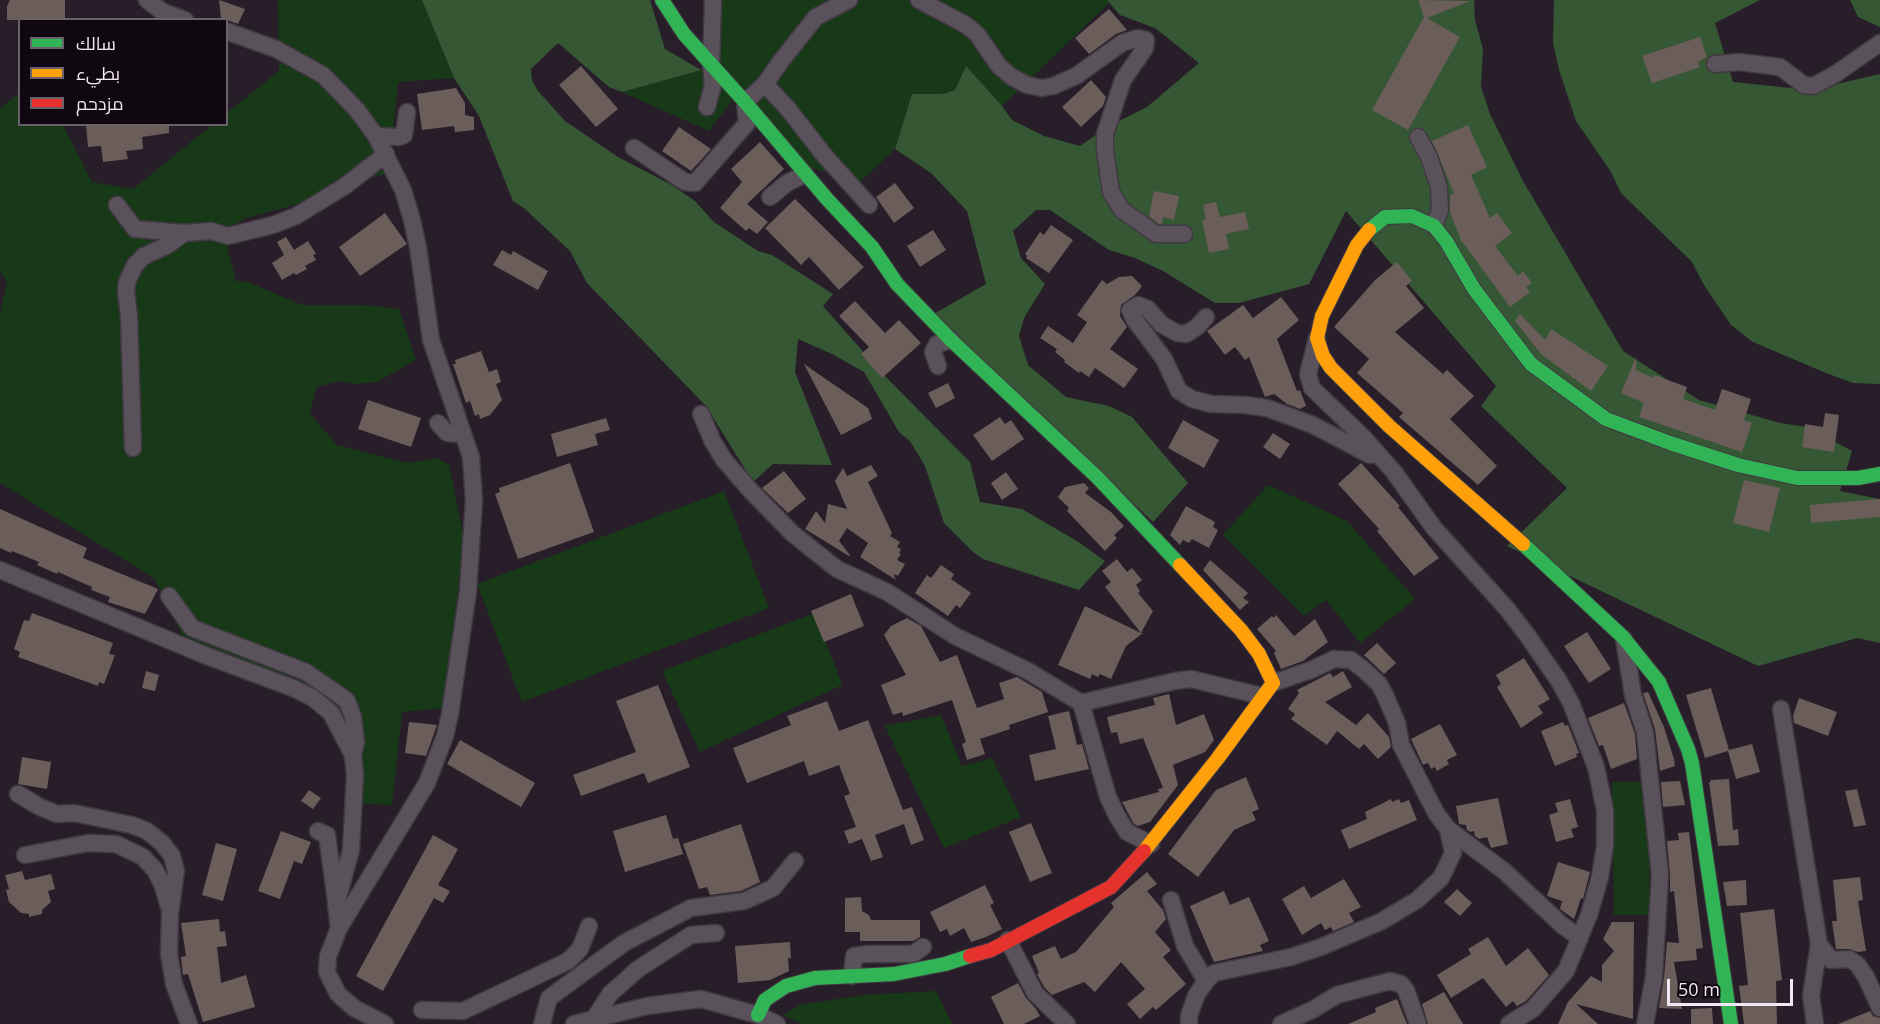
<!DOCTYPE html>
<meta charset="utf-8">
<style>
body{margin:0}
#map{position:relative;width:1880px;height:1024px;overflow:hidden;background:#281e29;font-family:"Open Sans",Cairo,sans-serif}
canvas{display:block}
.legend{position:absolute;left:18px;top:18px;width:210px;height:108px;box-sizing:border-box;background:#100810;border:2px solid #6b616b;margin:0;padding:8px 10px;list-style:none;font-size:18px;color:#f4e7f4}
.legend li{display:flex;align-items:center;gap:12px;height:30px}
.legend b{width:30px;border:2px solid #6b616b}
.scale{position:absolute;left:1667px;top:979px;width:126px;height:27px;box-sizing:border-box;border:3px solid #f4e7f4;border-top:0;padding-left:8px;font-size:18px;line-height:21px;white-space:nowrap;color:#f4e7f4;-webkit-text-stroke:4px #100810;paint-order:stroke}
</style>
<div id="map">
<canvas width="1880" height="1024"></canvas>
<ul class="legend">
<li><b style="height:8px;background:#30b455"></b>سالك</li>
<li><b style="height:8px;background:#ff9f0a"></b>بطيء</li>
<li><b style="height:8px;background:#e5322d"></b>مزدحم</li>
</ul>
<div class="scale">50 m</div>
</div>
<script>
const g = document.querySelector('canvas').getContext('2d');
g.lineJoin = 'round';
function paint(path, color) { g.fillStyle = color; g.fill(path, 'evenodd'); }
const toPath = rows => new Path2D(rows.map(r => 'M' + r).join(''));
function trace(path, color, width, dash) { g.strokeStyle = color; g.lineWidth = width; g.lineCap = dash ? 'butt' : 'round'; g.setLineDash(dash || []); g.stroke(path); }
paint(toPath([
 [278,0,422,0,454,78,398,82,389,174,371,177,329,195,244,219,221,233,227,246,236,281,248,282,302,305,365,305,399,309,416,360,377,382,353,384,340,381,316,387,310,414,337,445,408,463,436,458,449,464,464,539,444,708,402,712,392,805,346,803,355,759,318,712,268,675,184,639,154,578,0,483,0,315,7,281,0,272,0,109,19,93,20,124,63,125,92,182,133,189,212,125,226,124,227,113,279,71],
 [716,0,1107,0,1109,3,1002,106,966,67,956,90,943,94,912,94,895,149,858,184,802,164,741,88,709,131,622,92,701,69],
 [1268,485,1347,521,1415,599,1360,643,1326,600,1304,616,1223,535],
 [724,491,769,608,522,702,477,584],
 [815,613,842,685,700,752,662,671],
 [941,715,962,766,992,758,1021,817,944,848,885,726],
 [1612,782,1648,782,1650,915,1614,915],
 [936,991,952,1024,802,1024,783,1015,800,1005,863,995]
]), '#173918');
paint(toPath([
 [422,0,650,0,665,49,701,70,622,92,609,87,558,43,531,69,532,80,538,91,565,121,618,157,670,184,695,201,714,222,758,251,772,255,833,294,823,306,881,372,970,462,980,502,1022,509,1077,541,1105,561,1079,590,983,559,973,552,944,523,925,466,910,441,899,432,864,372,832,354,798,339,795,372,832,465,773,464,753,482,706,406,587,283,570,251,525,209,513,201,479,116,454,78],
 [1107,0,1474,0,1475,20,1483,49,1481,87,1490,114,1523,181,1623,351,1699,400,1780,423,1807,427,1852,451,1840,491,1880,499,1880,643,1857,638,1758,666,1507,546,1567,488,1481,406,1496,386,1346,211,1309,284,1239,303,1215,303,1163,271,1135,258,1109,250,1050,210,1036,210,1013,231,1021,258,1045,284,1024,318,1019,336,1028,365,1066,397,1109,406,1132,417,1188,483,1153,522,932,315,986,284,967,211,931,173,895,149,912,94,943,94,955,90,966,66,1002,106,1012,120,1044,136,1080,146,1107,127,1147,107,1199,63,1155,28,1120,15],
 [1554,0,1760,0,1715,23,1733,82,1811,90,1880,74,1880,384,1853,383,1826,373,1753,342,1731,325,1704,285,1692,262,1621,193,1611,172,1576,121,1559,70,1553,43],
 [1850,0,1880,0,1880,27,1858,17]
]), '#355734');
paint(toPath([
 [10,0,65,0,65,20,7,20,7,6],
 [219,0,245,9,238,24,221,18],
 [1418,0,1470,1,1427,18,1460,37,1408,130,1372,110,1424,17],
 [1109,9,1127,30,1116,34,1089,54,1075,38],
 [1700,37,1707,57,1698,62,1700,67,1652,83,1642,56],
 [581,66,618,109,596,127,559,85],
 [1091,80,1106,97,1103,106,1081,127,1062,107],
 [456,88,465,103,465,115,474,117,474,130,455,132,454,126,422,130,417,94],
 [86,124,169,124,169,133,142,137,143,149,126,151,128,159,103,162,101,146,88,147],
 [1468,125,1487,167,1471,175,1490,218,1497,213,1512,233,1495,246,1518,276,1523,271,1532,283,1526,287,1530,292,1510,307,1461,240,1450,213,1450,195,1454,193,1432,141],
 [679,127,711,149,691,171,662,151],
 [760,142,784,169,747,204,768,222,757,234,749,228,746,231,720,208,742,182,731,169],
 [895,183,914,208,894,223,876,197],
 [1154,191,1179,196,1174,220,1163,217,1162,224,1159,224,1149,216],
 [795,199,864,267,839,290,809,257,801,265,765,228],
 [1216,202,1220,217,1245,212,1249,229,1226,234,1229,249,1209,253,1202,220,1206,219,1203,205],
 [385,213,407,244,360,276,339,247],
 [1051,225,1073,240,1049,273,1026,258,1027,256,1025,254,1040,232,1044,235],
 [933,230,946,250,920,267,907,246],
 [286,237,294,250,308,241,316,254,313,255,316,260,305,266,307,269,296,275,294,273,282,280,272,263,284,255,277,242],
 [502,250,511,255,513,251,548,271,538,290,493,265],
 [1397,262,1412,281,1406,286,1424,308,1395,332,1443,374,1447,370,1474,396,1450,419,1497,466,1478,485,1399,417,1403,413,1357,373,1369,359,1334,327,1375,280],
 [1132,276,1142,286,1135,295,1121,305,1120,316,1127,327,1110,349,1138,369,1124,388,1095,368,1089,377,1080,371,1079,373,1064,362,1065,360,1055,352,1057,349,1040,338,1048,326,1073,343,1087,322,1077,315,1102,280,1107,284,1119,277],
 [1281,297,1299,320,1277,339,1297,391,1300,390,1306,406,1300,409,1287,404,1274,394,1265,397,1249,357,1245,360,1235,347,1225,355,1207,331,1243,305,1253,318],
 [855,301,885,333,899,320,921,343,882,378,861,354,869,347,839,316],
 [1520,314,1545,340,1551,329,1608,366,1591,391,1541,354,1515,321],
 [481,351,489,372,497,369,501,382,496,384,502,400,490,415,480,419,479,414,475,416,470,401,466,403,453,364,456,364,455,360],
 [1636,357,1636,370,1653,378,1654,375,1687,387,1683,399,1715,410,1722,389,1751,399,1744,420,1752,423,1742,452,1639,417,1644,403,1621,393],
 [804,364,868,408,872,419,841,435],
 [948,383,955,398,936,408,928,393],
 [368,400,421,418,411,447,358,429],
 [1825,413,1839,415,1834,452,1802,447,1805,424,1823,427],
 [1000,417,1005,424,1011,420,1024,439,992,461,973,435],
 [606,418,610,430,595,434,598,445,557,457,551,434],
 [1183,420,1219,440,1204,468,1168,448],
 [1273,433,1290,444,1280,459,1263,447],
 [570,463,594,532,518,559,495,494,500,492,499,488],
 [1361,463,1400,506,1398,507,1439,558,1414,576,1377,531,1379,529,1338,484],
 [871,465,878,476,868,482,892,533,890,536,900,542,897,547,901,549,899,553,901,554,897,560,905,564,898,576,895,574,894,576,896,580,860,557,868,543,847,528,839,541,850,555,849,556,805,529,816,511,825,523,828,504,847,509,835,481,843,468,847,476],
 [784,471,806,499,788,513,762,488],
 [1006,472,1018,489,1002,500,991,483],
 [1744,480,1780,488,1769,532,1733,523],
 [1084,483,1089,488,1085,493,1111,512,1124,526,1114,535,1117,538,1105,551,1067,511,1069,508,1058,497,1065,487],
 [1880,499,1880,517,1811,523,1810,505],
 [1186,506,1215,522,1213,527,1218,530,1209,548,1192,539,1189,543,1183,540,1180,545,1170,535],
 [0,509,87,548,83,558,158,589,145,614,108,602,110,597,91,590,92,587,58,572,57,574,37,565,39,562,12,551,11,553,0,548],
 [1117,559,1127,572,1132,568,1142,580,1136,585,1140,591,1138,593,1153,611,1141,633,1143,633,1126,646,1111,679,1100,674,1098,677,1092,674,1090,679,1058,665,1085,606,1141,633,1105,587,1111,582,1102,571],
 [1210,560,1248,593,1243,598,1249,602,1240,610,1203,570],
 [941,565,954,574,951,579,971,593,960,608,956,605,948,616,915,593,927,575,931,578],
 [851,594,864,626,824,642,811,611],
 [32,613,113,643,109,654,115,655,104,684,99,682,98,686,18,657,20,652,14,649,24,620,29,621],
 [1276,615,1294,636,1315,619,1328,642,1303,661,1281,669,1274,653,1276,651,1257,629,1272,616,1274,618],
 [907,618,921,626,940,662,957,655,977,708,1004,699,999,683,1017,677,1042,692,1048,712,1009,725,1010,729,980,739,985,754,967,760,962,744,966,742,952,700,903,716,902,712,893,715,881,685,906,675,884,635,891,626],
 [1587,632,1611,669,1589,683,1564,646],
 [1377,643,1396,663,1384,674,1364,655],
 [1524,658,1550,699,1538,706,1543,713,1521,728,1497,687,1501,684,1496,675],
 [146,671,159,675,155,691,142,688],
 [1343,671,1352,687,1325,702,1356,725,1368,713,1389,737,1391,747,1378,759,1364,744,1359,749,1337,731,1327,745,1291,719,1295,714,1288,709,1299,693,1297,690,1330,673,1333,677],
 [658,685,690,767,648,783,644,773,581,796,573,775,636,752,616,701],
 [1711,688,1729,750,1752,744,1760,772,1736,779,1728,751,1705,758,1686,695],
 [1648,692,1664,727,1674,759,1675,766,1660,771,1655,729,1643,693],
 [1169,694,1176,725,1204,714,1214,740,1205,752,1173,765,1178,785,1150,822,1138,826,1134,824,1122,802,1159,792,1158,789,1163,788,1143,738,1120,744,1117,732,1111,733,1107,717,1155,705,1153,698],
 [1799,698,1837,712,1828,736,1794,723,1793,716],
 [827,701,839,731,868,720,903,810,912,807,924,840,911,845,904,824,875,835,883,857,871,861,862,839,849,844,844,831,856,827,844,796,850,794,839,765,809,776,804,761,747,783,733,748,791,725,787,716],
 [1624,703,1635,734,1637,759,1611,769,1603,745,1599,746,1588,718],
 [1069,711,1077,745,1082,744,1089,769,1035,781,1029,755,1056,749,1048,716],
 [409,722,437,725,426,756,405,753],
 [1563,722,1565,726,1568,725,1579,753,1576,754,1577,757,1555,766,1541,731],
 [1440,724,1457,755,1447,760,1449,764,1437,771,1435,767,1431,769,1428,763,1423,765,1411,739],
 [460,740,535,783,521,807,447,764],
 [22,757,51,762,47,789,18,784],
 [1246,777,1259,809,1252,812,1256,820,1234,830,1198,877,1168,854,1216,790],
 [1729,779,1733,830,1738,829,1739,845,1718,846,1709,782,1711,782,1710,780],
 [1680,781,1685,805,1663,807,1661,782],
 [1857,789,1866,825,1854,827,1845,791],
 [309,790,321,798,313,809,301,801],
 [1498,798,1508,844,1491,848,1487,837,1479,839,1475,836,1474,831,1470,832,1467,830,1466,825,1459,824,1456,806],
 [1391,799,1392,802,1399,799,1401,803,1409,800,1417,820,1349,849,1341,830,1367,819,1365,812],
 [1570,799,1578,827,1571,829,1574,837,1556,842,1549,815,1558,812,1555,803],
 [666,815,673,839,678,838,683,854,625,872,613,831],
 [1031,823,1052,873,1030,882,1009,832],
 [741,824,760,882,741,891,710,895,707,887,699,889,683,844],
 [281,831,311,842,302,864,294,861,280,899,258,891],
 [1689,832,1703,948,1696,949,1697,960,1674,962,1682,1009,1659,1008,1664,978,1667,942,1679,943,1674,891,1670,892,1670,874,1667,841,1679,840,1678,833],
 [433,835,458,849,438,885,450,891,443,903,434,898,383,991,356,976],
 [216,843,237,849,223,901,202,895],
 [1558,862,1590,872,1583,899,1581,898,1574,919,1560,909,1562,901,1547,896],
 [22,871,25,880,51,874,55,889,48,891,51,902,42,910,42,914,29,917,29,914,21,913,9,902,6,890,9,889,5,875],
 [1147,872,1157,884,1147,891,1163,910,1166,919,1155,932,1171,950,1163,957,1186,984,1156,1010,1153,1007,1140,1019,1127,1004,1145,989,1121,962,1095,992,1084,982,1052,995,1044,987,1037,974,1039,973,1032,956,1055,946,1061,959,1076,952,1114,907,1111,903],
 [1860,877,1863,900,1858,901,1866,951,1858,952,1849,949,1836,949,1832,921,1837,921,1833,880],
 [1344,879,1361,907,1349,913,1354,922,1333,931,1331,927,1325,930,1321,923,1302,935,1282,899,1304,886,1311,898],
 [1746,880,1747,905,1727,906,1723,882],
 [985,885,994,903,990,905,1002,929,986,937,971,942,964,928,950,936,947,929,940,932,930,912],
 [1457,889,1472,903,1460,916,1444,902],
 [1224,891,1230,905,1249,897,1269,941,1260,945,1263,951,1214,962,1190,906],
 [861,897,862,911,869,915,871,920,920,920,920,937,913,941,860,941,860,932,845,932,845,898],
 [1774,909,1782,980,1776,981,1777,1024,1744,1024,1739,986,1748,985,1740,913],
 [219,919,220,932,225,931,227,946,217,947,221,983,246,975,255,1007,203,1022,188,974,183,975,181,957,186,956,181,923],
 [1612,922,1634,922,1633,1019,1576,1004,1598,1024,1558,1024,1568,1002,1591,976,1602,982,1602,965,1614,951,1603,939],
 [1488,937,1506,966,1528,948,1549,975,1526,1001,1517,1006,1513,1001,1506,1007,1483,978,1451,998,1437,975,1471,954,1468,949],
 [790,942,791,958,788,958,789,971,770,980,738,983,735,946],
 [1018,983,1026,998,1036,1009,1040,1016,1024,1024,1004,1024,991,997],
 [1444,992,1463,1024,1428,1024,1422,1004],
 [1397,999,1407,1024,1348,1024,1376,1012,1375,1008],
 [1712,1008,1713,1024,1691,1024,1691,1009],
 [1870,1011,1873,1016,1880,1018,1880,1024,1838,1024]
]), '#6b5d5a');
const street = toPath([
 [147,0,163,12,185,20],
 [919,0,966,25,977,34,999,66,1012,77,1027,85,1042,88,1053,86,1076,76,1122,43,1138,38,1146,40,1145,48,1123,80,1105,134,1105,151,1111,192,1122,210,1156,234,1184,234],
 [226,31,276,49,323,75,357,110,376,136,403,190,412,220,418,247,431,340,471,457,474,500,468,591,450,714,445,736,427,783,339,928,328,956,327,972,338,994,354,1008,385,1024],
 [1715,64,1739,62,1780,67,1804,85,1813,86,1834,75,1880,43],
 [765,84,789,110,824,155,869,205],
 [707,107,713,85,711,65,713,0],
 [376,136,399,137,404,135,407,112],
 [1418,137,1429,157,1439,187,1440,210,1434,226],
 [634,148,685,182,695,183,747,123,745,102,765,84,781,61,816,17,849,0],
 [770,197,787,183,805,174],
 [117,205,135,229,184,233,211,231,228,236,273,225,296,216,345,186,386,154],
 [1206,317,1197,327,1186,334,1177,333,1161,324,1148,309,1138,305,1130,310,1134,319,1164,359,1179,391,1192,399,1211,404,1246,405,1267,408,1313,425,1370,455,1377,454],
 [1317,338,1308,374,1312,388,1363,437,1394,472,1434,528,1508,610,1527,635,1559,681,1571,703,1596,767,1605,810,1605,846,1600,877,1589,915,1566,971,1533,1009,1509,1024],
 [938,366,933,352,937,344,951,340],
 [701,414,713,442,724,460,751,491,792,533,837,569,887,592,955,636,1028,671,1081,703,1175,681,1191,679,1262,696],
 [438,423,447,433,463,434],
 [133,448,129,316,126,292,127,282,135,265,144,256,168,245,184,233],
 [0,570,207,656,293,688,313,698,331,713,353,755,355,775,351,850,336,905,339,928],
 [169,596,192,628,306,672,342,697,347,701,353,717,356,743,353,754],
 [1624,639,1633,695,1645,732,1660,875,1654,977,1645,1024],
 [1081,703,1108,797,1117,816,1127,832,1151,844],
 [1781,709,1819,944,1811,996,1815,1024],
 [18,794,40,807,57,814,74,813,132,825,147,831,162,843,172,856,176,871,170,914,169,954,174,984,189,1024],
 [1448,829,1504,871,1562,925,1580,938],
 [318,831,327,835,336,901],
 [25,855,88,843,116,844,143,857,155,870,162,884,169,907],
 [1171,900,1185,946,1206,981],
 [1008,940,1035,993,1067,1024],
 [1819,944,1831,960,1849,959,1857,964,1866,977,1880,1008],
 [852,976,854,956,866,954,913,954,923,947],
 [422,1010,463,1011,568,961,580,949,589,926],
 [594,1019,610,994,638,969,691,935,716,933],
 [542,1024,549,998,624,943,691,908,744,901,773,888,795,861],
 [574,1024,647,1006,701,999,758,1015,777,1024],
 [1189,1024,1189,1016,1196,996,1206,981,1214,973,1291,957,1321,947,1382,921,1417,900,1441,878,1453,853,1448,829,1436,813,1401,745,1397,723,1385,695,1379,684,1363,669,1351,660,1334,659,1311,670,1273,683],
 [1281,1024,1312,1010,1337,995,1390,981,1401,984,1406,990,1418,1024]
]);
const fast = toPath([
 [662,0,684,34,745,102,827,199,872,247,897,284,951,340,1098,478,1180,565],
 [1369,230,1385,217,1412,216,1434,226,1446,241,1474,289,1531,364,1606,419,1670,443,1738,465,1797,478,1858,478,1880,474],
 [1523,544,1623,637,1659,682,1688,749,1692,763,1731,1024],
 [758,1015,765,1000,786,986,815,978,894,974,945,964,970,956]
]);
const slow = toPath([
 [1369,230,1357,245,1322,316,1317,338,1323,356,1331,368,1389,426,1523,544],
 [1144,851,1218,758,1273,683,1259,654,1241,630,1180,565]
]);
const jam = toPath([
 [970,956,991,950,1111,887,1144,851]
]);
trace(street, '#413942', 19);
trace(fast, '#413942', 16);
trace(slow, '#413942', 16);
trace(jam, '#413942', 16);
trace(street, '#5a525a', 16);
trace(fast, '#30b455', 14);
trace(slow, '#ff9f0a', 14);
trace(jam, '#e5322d', 14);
</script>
